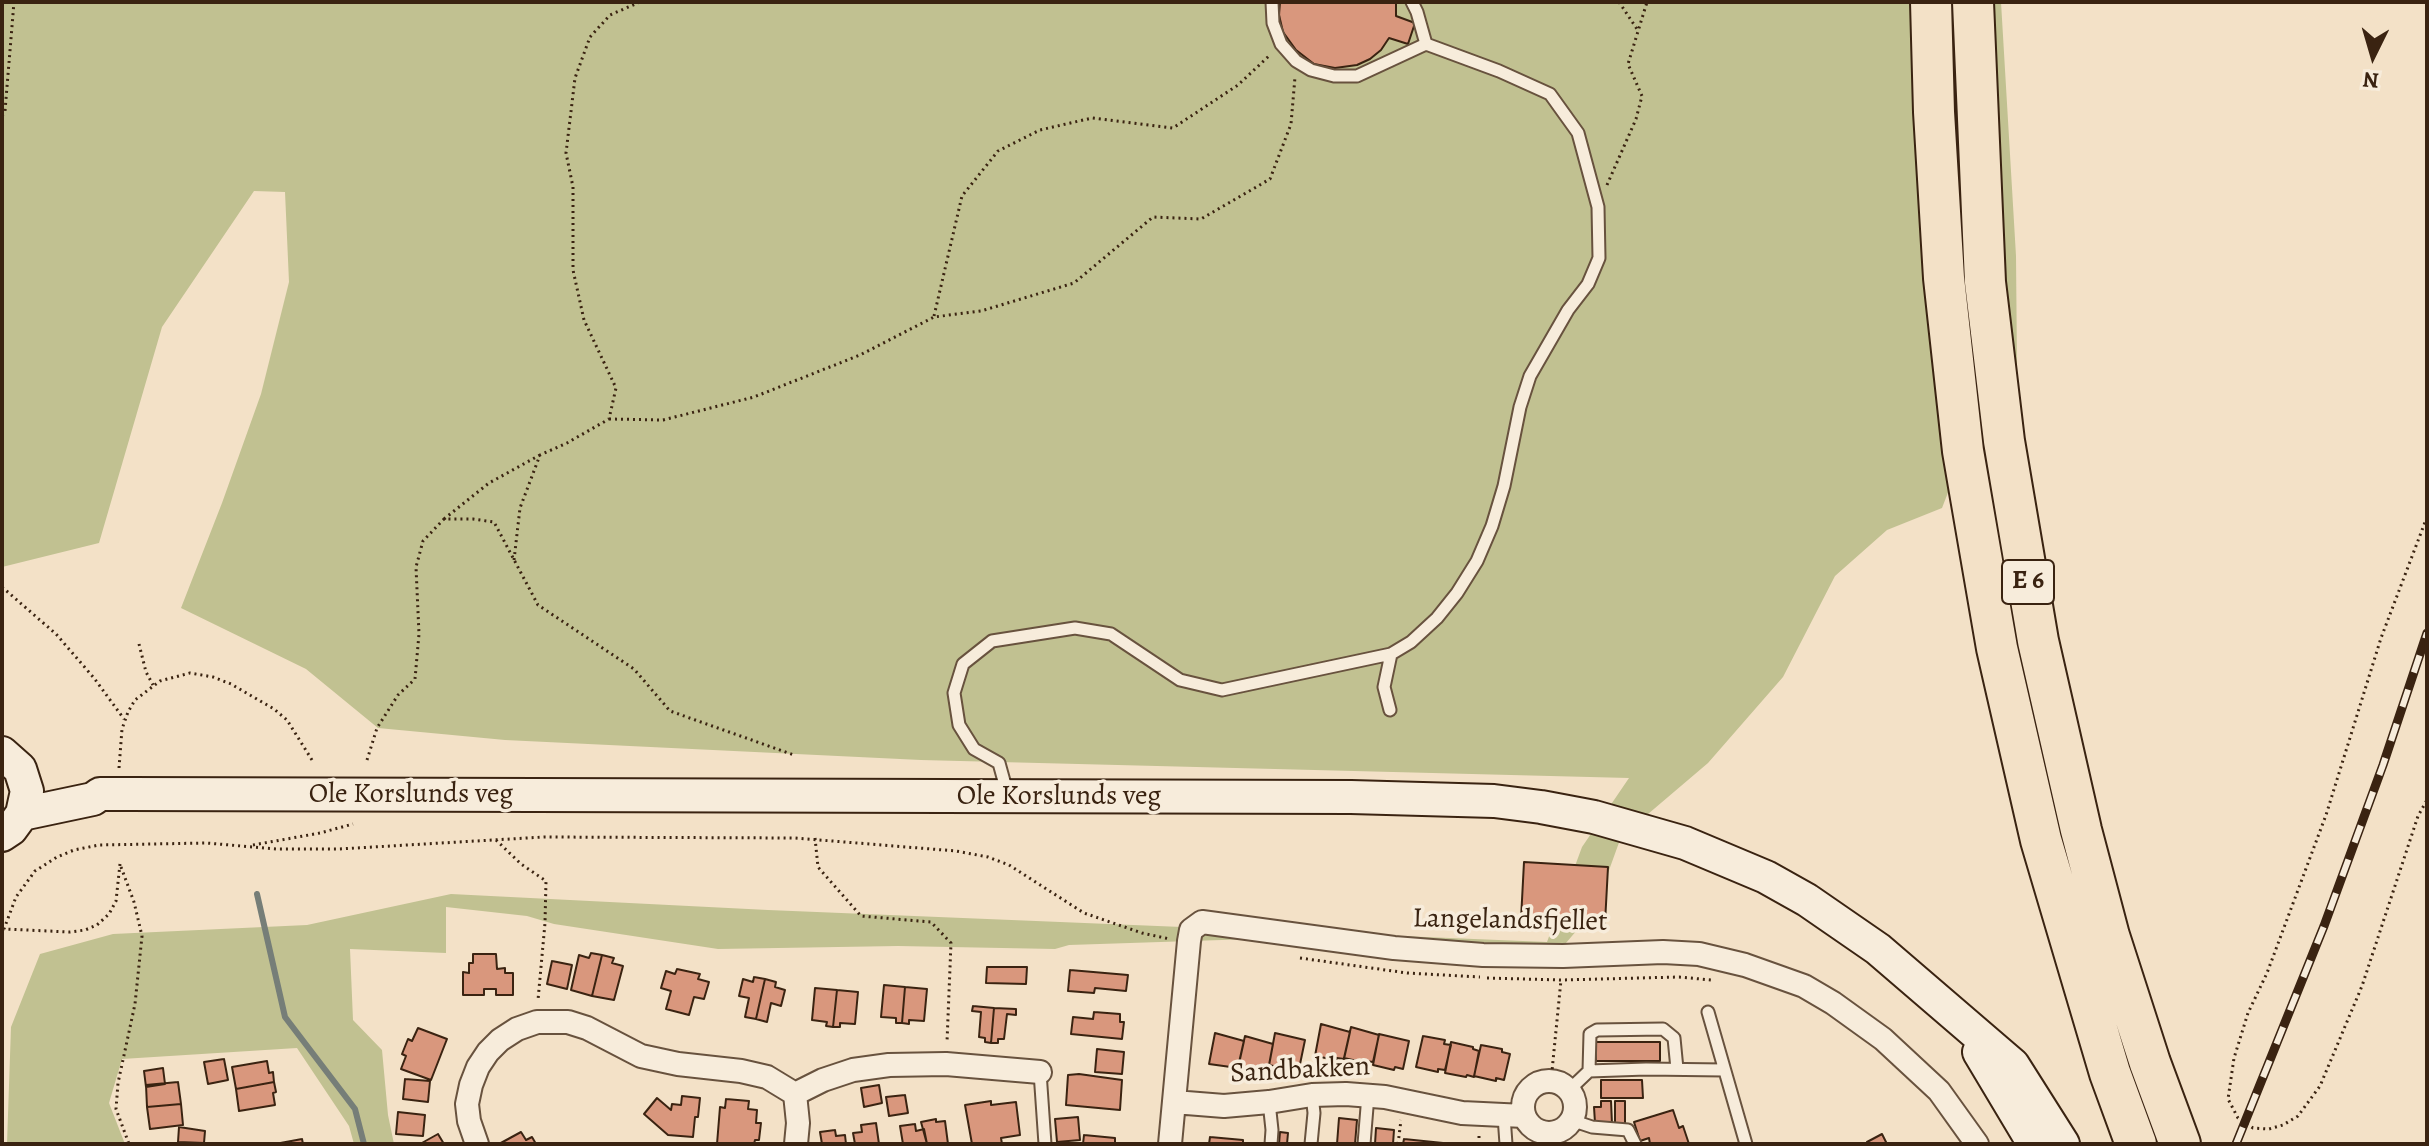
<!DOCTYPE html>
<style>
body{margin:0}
#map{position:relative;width:2429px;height:1146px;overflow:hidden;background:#f3e1c7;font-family:Alegreya,serif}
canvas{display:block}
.frame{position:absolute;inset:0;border:4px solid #3a2311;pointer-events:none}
.north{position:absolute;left:2333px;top:16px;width:80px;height:80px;-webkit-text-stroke:6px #f7ecdb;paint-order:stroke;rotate:185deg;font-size:22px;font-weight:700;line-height:32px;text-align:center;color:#3a2311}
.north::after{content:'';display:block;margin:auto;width:28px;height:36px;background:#3a2311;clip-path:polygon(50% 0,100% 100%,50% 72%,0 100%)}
</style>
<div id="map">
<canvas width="2429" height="1146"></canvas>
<div class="frame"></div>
<div class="north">N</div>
</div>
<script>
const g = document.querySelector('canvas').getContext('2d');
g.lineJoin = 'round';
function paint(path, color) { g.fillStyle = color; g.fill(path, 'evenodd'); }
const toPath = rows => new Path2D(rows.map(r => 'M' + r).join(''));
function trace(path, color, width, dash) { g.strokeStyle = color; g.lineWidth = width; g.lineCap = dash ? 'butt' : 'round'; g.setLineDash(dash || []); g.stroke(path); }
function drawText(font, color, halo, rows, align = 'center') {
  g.font = font + ' Alegreya,serif'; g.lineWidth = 7; g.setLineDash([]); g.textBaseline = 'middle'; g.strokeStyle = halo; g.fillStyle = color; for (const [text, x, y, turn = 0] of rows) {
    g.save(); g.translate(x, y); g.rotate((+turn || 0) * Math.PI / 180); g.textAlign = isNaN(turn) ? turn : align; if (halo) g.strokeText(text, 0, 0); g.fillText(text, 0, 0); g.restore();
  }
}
paint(toPath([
 [2,2,2001,2,2016,256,2017,366,1971,433,1942,508,1887,530,1835,576,1783,677,1708,763,1621,837,1595,909,1554,957,1313,937,1069,945,1055,949,898,946,718,949,554,924,527,916,446,907,446,953,350,949,353,1020,382,1050,388,1115,394,1144,354,1144,349,1126,297,1048,122,1059,109,1103,125,1144,7,1144,11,1027,40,954,113,934,307,925,451,894,768,910,1547,942,1582,847,1629,778,921,760,505,740,378,728,306,669,181,608,222,503,261,394,289,282,285,192,254,191,162,327,99,543,2,567]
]), '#c1c191');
trace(toPath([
 [257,894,285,1017,355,1109,364,1144]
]), '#767e78', 6);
const building = toPath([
 [1280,2,1396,2,1396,16,1415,23,1408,44,1389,38,1381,50,1370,59,1357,65,1335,68,1314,64,1296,50,1283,32,1279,15,1280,2],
 [1524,862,1608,867,1605,923,1521,919,1524,862],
 [591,953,602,955,592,996,571,990,579,955,589,958,591,953],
 [473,954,496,954,497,969,505,968,505,973,513,973,513,995,496,995,496,989,484,989,484,995,463,995,463,972,469,973,469,963,473,963,473,954],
 [602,955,614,958,612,963,623,966,614,1000,592,996,602,955],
 [552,961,572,965,567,989,547,984,552,961],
 [987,967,1027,967,1026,984,986,983,987,967],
 [677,969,700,974,698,979,709,982,704,999,694,997,689,1015,666,1009,671,991,661,988,666,971,675,974,677,969],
 [1070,970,1128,975,1126,991,1095,988,1094,993,1068,991,1070,970],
 [754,977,765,979,756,1019,745,1017,749,998,739,996,743,979,753,982,754,977],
 [765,979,776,982,775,987,785,990,781,1006,771,1003,767,1022,756,1019,765,979],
 [884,985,905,987,902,1023,896,1023,896,1018,881,1017,884,985],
 [905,987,927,989,924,1021,909,1020,909,1024,902,1023,905,987],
 [815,988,837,990,833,1027,826,1026,827,1022,812,1020,815,988],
 [837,990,858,992,855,1024,840,1023,840,1027,833,1027,837,990],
 [973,1006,994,1008,991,1043,985,1042,985,1038,979,1037,981,1012,972,1011,973,1006],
 [994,1008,1016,1009,1016,1015,1007,1014,1004,1039,998,1039,998,1043,991,1043,994,1008],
 [1094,1012,1120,1014,1120,1022,1124,1022,1122,1039,1071,1034,1073,1017,1093,1019,1094,1012],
 [1321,1024,1350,1032,1344,1059,1337,1058,1336,1060,1315,1056,1321,1024],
 [1351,1027,1379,1035,1373,1062,1366,1061,1366,1063,1344,1058,1351,1027],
 [418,1028,447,1039,431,1080,401,1069,406,1056,402,1054,408,1039,412,1041,418,1028],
 [1215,1033,1244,1041,1238,1068,1209,1064,1215,1033],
 [1275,1033,1305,1040,1299,1069,1291,1067,1291,1070,1269,1065,1275,1033],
 [1379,1034,1409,1041,1403,1069,1395,1067,1394,1070,1373,1065,1379,1034],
 [1245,1036,1273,1044,1268,1071,1260,1070,1260,1072,1238,1067,1245,1036],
 [1423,1036,1445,1040,1444,1044,1451,1045,1445,1070,1438,1069,1438,1072,1416,1067,1423,1036],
 [1451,1042,1473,1047,1473,1049,1479,1051,1474,1077,1467,1075,1466,1077,1445,1073,1451,1042],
 [1595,1042,1660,1042,1660,1061,1596,1061,1595,1042],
 [1481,1045,1502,1049,1502,1052,1510,1054,1504,1080,1496,1078,1496,1081,1474,1076,1481,1045],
 [1097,1049,1124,1052,1122,1074,1095,1072,1097,1049],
 [224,1059,228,1080,208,1084,204,1062,224,1059],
 [267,1061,269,1073,273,1072,274,1082,236,1089,232,1067,267,1061],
 [163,1068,165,1084,146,1087,144,1071,163,1068],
 [1079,1074,1122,1080,1120,1110,1066,1105,1068,1075,1079,1074],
 [405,1079,430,1081,428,1102,403,1099,405,1079],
 [1601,1080,1642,1080,1643,1098,1601,1098,1601,1080],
 [178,1082,181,1104,147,1107,146,1085,178,1082],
 [274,1082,276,1092,273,1093,275,1105,239,1111,236,1089,274,1082],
 [879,1085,882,1103,864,1107,861,1088,879,1085],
 [905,1095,908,1113,889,1116,886,1097,905,1095],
 [682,1096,700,1098,698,1117,695,1117,693,1137,668,1135,644,1114,657,1098,671,1110,672,1104,681,1105,682,1096],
 [726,1099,749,1101,748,1109,757,1110,756,1123,761,1123,759,1140,755,1140,754,1144,717,1144,720,1107,725,1108,726,1099],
 [991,1101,991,1105,1016,1102,1020,1135,1001,1138,1002,1144,972,1144,965,1105,991,1101],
 [1601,1101,1611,1101,1612,1124,1595,1123,1594,1107,1601,1107,1601,1101],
 [1615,1101,1625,1101,1625,1124,1615,1124,1615,1101],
 [181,1104,183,1125,150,1129,147,1107,181,1104],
 [1673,1110,1679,1128,1683,1126,1689,1144,1650,1144,1649,1138,1640,1141,1634,1122,1673,1110],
 [398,1112,425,1115,423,1136,396,1134,398,1112],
 [1078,1117,1080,1140,1057,1142,1055,1119,1078,1117],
 [1339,1118,1357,1120,1355,1144,1337,1144,1339,1118],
 [936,1119,936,1122,945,1121,948,1144,927,1144,921,1122,936,1119],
 [876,1123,879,1144,855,1144,853,1133,862,1132,861,1125,876,1123],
 [915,1124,916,1131,924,1129,927,1144,903,1144,900,1126,915,1124],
 [179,1127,205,1131,204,1143,178,1142,179,1127],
 [1376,1128,1394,1130,1393,1144,1375,1144,1376,1128],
 [835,1130,836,1136,845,1135,846,1144,822,1144,820,1132,835,1130],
 [521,1132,526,1140,532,1137,536,1144,499,1144,521,1132],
 [1280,1132,1288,1133,1287,1144,1279,1144,1280,1132],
 [438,1134,444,1144,420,1144,438,1134],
 [1882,1134,1887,1144,1868,1144,1867,1142,1882,1134],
 [1084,1135,1115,1138,1115,1144,1083,1144,1084,1135],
 [1210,1137,1243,1140,1243,1144,1209,1144,1210,1137],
 [302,1139,303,1144,275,1144,302,1139],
 [1404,1139,1443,1143,1442,1144,1403,1144,1404,1139]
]);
paint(building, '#d9977d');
trace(building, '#3a2311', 2);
const lane = toPath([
 [1412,2,1417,12,1426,44],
 [1390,710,1384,687,1391,654],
 [1007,792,999,763,974,749,959,725,954,693,963,664,992,641,1075,628,1111,634,1180,680,1222,690,1391,654,1411,642,1437,618,1457,593,1477,561,1492,526,1504,486,1520,407,1530,376,1568,310,1588,284,1599,258,1598,207,1578,133,1550,94,1499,71,1426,44,1357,76,1334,76,1311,70,1296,61,1281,44,1273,23,1272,2],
 [1708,1012,1746,1144],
 [1589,1071,1590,1034,1597,1030,1663,1029,1674,1038,1677,1069],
 [1040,1072,1045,1144],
 [1569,1090,1589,1071,1646,1069,1724,1070],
 [1269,1102,1272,1130,1271,1144],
 [1504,1116,1506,1144],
 [1571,1120,1592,1127,1628,1130,1635,1144],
 [1311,1144,1314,1113,1312,1095],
 [1364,1144,1368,1095],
 [1543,1144,1544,1133]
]);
const street = toPath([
 '1523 1107a26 26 0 1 1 52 0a26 26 0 1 1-52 0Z',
 [795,1094,798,1123,796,1144],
 [1174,1102,1224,1106,1269,1102,1312,1095,1346,1094,1385,1097,1462,1113,1524,1116],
 [477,1144,469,1121,467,1104,471,1085,478,1067,488,1052,500,1040,517,1029,537,1022,568,1022,587,1028,641,1056,678,1064,741,1071,767,1077,795,1094,823,1080,853,1070,889,1065,946,1064,1040,1072],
 [1170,1144,1189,941,1191,930,1202,922,1394,948,1483,955,1563,956,1663,952,1699,954,1745,965,1804,986,1833,1003,1883,1039,1939,1091,1977,1144]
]);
const secondary = toPath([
 [2,753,20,769,27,791,22,814,11,829,2,835],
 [22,814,93,799,100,794,128,794,1351,797,1494,801,1541,807,1594,817,1685,843,1766,877,1807,900,1878,949,2013,1065,2063,1144],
 [1979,1052,2034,1144]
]);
const highway = toPath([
 [1931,2,1934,112,1944,278,1963,451,1997,648,2041,840,2110,1073,2136,1144],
 [1973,2,1985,282,2004,441,2038,641,2081,830,2109,936,2150,1063,2180,1144]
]);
trace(lane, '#68523e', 15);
trace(street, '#68523e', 26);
trace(secondary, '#3a2311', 36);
trace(highway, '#3a2311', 44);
trace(toPath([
 [1619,2,1637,29],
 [2,116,5,111,14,2],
 [1607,185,1636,119,1642,96,1628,64,1647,2],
 [934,316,962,196,998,151,1040,130,1092,118,1173,128,1238,85,1270,55],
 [609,419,663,420,754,397,860,355,934,317,981,311,1074,283,1153,217,1201,219,1270,179,1291,124,1295,77],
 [2427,517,2381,638,2326,815,2267,973,2248,1013,2234,1058,2228,1099,2238,1118,2253,1128,2269,1129,2283,1125,2298,1116,2320,1086,2362,986,2418,816,2427,800],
 [444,519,489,483,540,455],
 [514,560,520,508,540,455,567,443,609,419,616,388,584,320,573,270,573,187,566,153,575,78,590,37,610,15,640,2],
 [2,587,56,634,94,678,124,719],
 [139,644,146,672,153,685],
 [367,760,377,728,398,695,415,679,419,634,416,567,423,541,444,519,473,519,494,522,538,605,634,669,670,711,794,755],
 [119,768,122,729,128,712,135,700,160,681,190,673,213,677,231,684,274,709,287,720,312,760],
 [815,838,818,867,861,916,931,922,951,943,947,1042],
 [496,840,521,864,546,881,545,923,538,1000],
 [253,845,320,833,353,824],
 [120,864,116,901,109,914,97,925,85,930,70,932,4,929,16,897,35,871,57,857,74,850,99,845,206,843,277,849,339,849,544,837,795,838,956,851,988,857,1009,865,1084,913,1142,933,1170,939],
 [121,867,134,902,142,936,135,1004,118,1083,116,1109,129,1144],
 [1300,958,1407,973,1480,977],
 [1487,978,1561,980,1679,977,1711,980],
 [1551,1081,1561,980],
 [1398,1144,1401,1120],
 [1479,1144,1479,1134]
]), '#3a2311', 3, [2, 4]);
trace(lane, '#f7ecdb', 11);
trace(street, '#f7ecdb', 22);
trace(secondary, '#f7ecdb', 32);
trace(highway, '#f3e1c7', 40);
const rail = toPath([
 [2236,1144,2324,926,2383,765,2427,633]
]);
trace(rail, '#3a2311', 9);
trace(rail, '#f7ecdb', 6, [18]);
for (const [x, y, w] of [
 [2028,582,52]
]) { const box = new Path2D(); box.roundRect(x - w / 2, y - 22, w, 44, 6); g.fillStyle = '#f7ecdb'; g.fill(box); trace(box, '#3a2311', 2); }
drawText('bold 26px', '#3a2311', null, [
 ["E 6",2028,582]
]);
drawText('28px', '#3a2311', '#f7ecdb', [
 ["Ole Korslunds veg",411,795],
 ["Ole Korslunds veg",1059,797],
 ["Langelandsfjellet",1510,921,1],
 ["Sandbakken",1300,1071,-3]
]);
</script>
